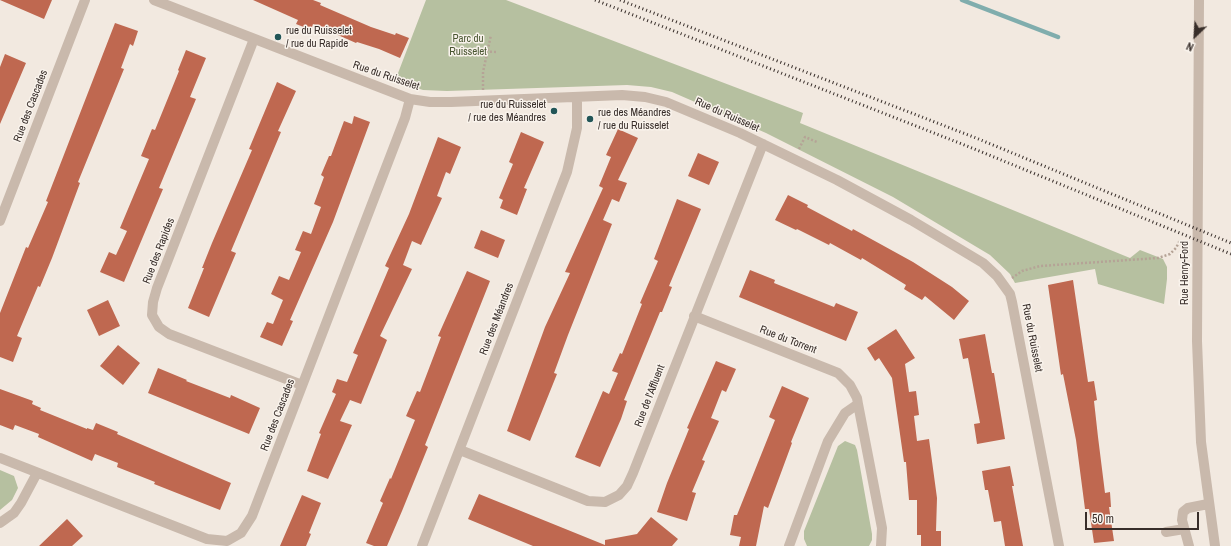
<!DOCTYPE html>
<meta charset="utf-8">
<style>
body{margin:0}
#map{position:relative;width:1231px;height:546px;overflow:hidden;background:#f2e9e0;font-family:"Archivo Narrow",sans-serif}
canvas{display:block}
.north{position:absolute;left:1175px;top:16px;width:40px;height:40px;-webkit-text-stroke:3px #f9f3ec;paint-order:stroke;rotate:205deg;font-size:11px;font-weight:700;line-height:16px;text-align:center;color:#382e2a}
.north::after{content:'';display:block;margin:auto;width:14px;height:18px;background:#382e2a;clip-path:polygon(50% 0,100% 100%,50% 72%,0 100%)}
.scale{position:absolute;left:1085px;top:512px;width:114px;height:18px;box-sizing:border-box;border:2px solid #382e2a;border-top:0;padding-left:5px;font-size:12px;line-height:14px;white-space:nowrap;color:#382e2a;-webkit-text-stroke:3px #f9f3ec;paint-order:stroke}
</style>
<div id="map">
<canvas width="1231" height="546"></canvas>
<div class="north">N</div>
<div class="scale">50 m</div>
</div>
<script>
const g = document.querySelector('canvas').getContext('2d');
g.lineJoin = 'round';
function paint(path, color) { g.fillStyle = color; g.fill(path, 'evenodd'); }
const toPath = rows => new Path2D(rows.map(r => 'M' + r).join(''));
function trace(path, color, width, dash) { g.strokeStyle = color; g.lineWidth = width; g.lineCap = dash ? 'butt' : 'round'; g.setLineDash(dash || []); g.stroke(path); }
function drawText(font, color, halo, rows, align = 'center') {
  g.font = font + ' "Archivo Narrow",sans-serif'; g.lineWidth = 3; g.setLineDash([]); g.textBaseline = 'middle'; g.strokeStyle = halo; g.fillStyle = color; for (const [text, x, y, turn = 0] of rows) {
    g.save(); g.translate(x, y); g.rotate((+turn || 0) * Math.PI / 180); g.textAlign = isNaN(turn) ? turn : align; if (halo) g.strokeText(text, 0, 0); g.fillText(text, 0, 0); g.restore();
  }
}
paint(toPath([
 [426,0,506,0,803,113,800,123,1130,258,1140,250,1163,259,1167,267,1167,279,1164,304,1098,284,1095,269,1015,283,1010,274,990,255,893,197,766,133,672,92,651,87,627,85,447,91,423,90,395,81],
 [845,441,855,445,857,450,872,534,872,540,869,546,807,546,804,539,804,531,838,446],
 [0,470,14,476,18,488,12,500,0,510]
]), '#b6c0a0');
trace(toPath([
 [962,0,1058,37]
]), '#80adad', 4.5);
paint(toPath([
 [0,0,52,0,44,19],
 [253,0,313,0,321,3,320,5,371,27,395,35,396,33,409,38,400,58,379,49,357,42,356,43,313,24,311,30,296,24,298,20],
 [115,23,138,31,133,46,130,44,121,68,124,69,78,182,80,183,52,258,40,287,38,286,17,336,22,338,13,362,0,357,0,313,26,247,28,248,48,202,46,201],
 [186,50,206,58,190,97,196,99,159,188,163,189,124,282,100,272,109,252,116,255,127,231,120,228,149,159,141,156,152,129,155,130,179,71,178,70],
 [5,54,26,63,0,124,0,67],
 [277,82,296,91,278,131,281,132,231,251,236,253,209,317,188,308,204,268,202,268,212,243,252,150,249,149],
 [354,116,370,122,333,222,290,320,293,321,282,346,260,337,267,322,273,324,283,300,271,294,279,276,289,280,301,252,295,250,303,231,311,234,321,207,314,204,324,177,321,175,329,156,331,156,344,121,352,124],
 [618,129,638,138,618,180,627,183,619,202,612,199,603,220,612,224,568,335,554,373,557,374,530,441,507,431,545,327,570,273,565,272,603,188,599,186,611,157,606,155],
 [521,132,544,142,524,188,527,189,517,215,500,208,503,200,499,198,513,164,509,162],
 [438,137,461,147,450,174,446,172,437,196,442,198,421,245,412,241,403,265,412,269,380,336,387,340,361,404,350,400,340,421,352,425,328,479,307,471,321,434,319,433,336,394,332,392,337,379,347,382,358,355,353,353,389,268,385,266,409,214],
 [698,153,719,162,709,185,688,176],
 [788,195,808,205,807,207,852,231,853,229,913,262,952,287,969,301,954,320,925,296,922,300,904,289,906,285,862,258,861,260,830,243,829,245,797,229,796,230,775,220],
 [677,199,701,209,669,286,672,287,662,312,660,312,624,400,627,401,621,419,600,467,575,457,603,391,609,394,618,373,612,371,620,353,622,354,642,304,640,303,658,261,654,259],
 [481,230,505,240,498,258,474,248],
 [750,270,775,280,774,283,834,307,836,303,858,312,846,341,739,297],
 [467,271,490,281,425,445,428,447,402,511,387,546,374,546,366,543,383,503,380,501,390,478,391,479,415,420,406,416,417,391,420,392,441,337,438,336],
 [1073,280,1088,382,1094,381,1097,400,1094,401,1098,437,1105,493,1110,492,1111,507,1109,507,1114,541,1094,543,1089,509,1085,509,1076,440,1063,374,1061,375,1048,285],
 [108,300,120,326,99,336,87,310],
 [896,329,915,358,905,364,909,392,916,391,919,415,914,416,917,441,929,439,937,498,936,531,941,531,941,546,921,546,921,535,917,535,917,500,909,500,906,462,904,462,892,378,879,358,875,361,867,348],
 [985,334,992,373,994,373,1005,439,977,444,974,424,980,423,968,358,963,359,959,339],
 [118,345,140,363,123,385,100,366],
 [716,361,736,369,726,392,722,390,711,418,719,421,702,460,705,461,692,492,696,493,687,521,657,512,667,483,689,429,687,428],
 [158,368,187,380,186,381,230,398,231,395,260,408,249,434,148,393],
 [782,386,809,398,791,442,792,443,768,508,764,506,756,546,739,546,741,537,730,535,734,515,737,515,775,420,769,417],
 [0,389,33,401,32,404,41,408,40,410,87,429,87,428,93,430,96,423,118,432,117,434,231,483,220,510,154,484,155,482,117,467,118,463,95,454,92,461,38,437,39,434,15,425,13,430,0,425],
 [1010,466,1014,486,1012,486,1023,546,1005,546,1001,521,994,522,988,490,985,490,982,471],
 [479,494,605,545,605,540,637,534,651,517,678,539,672,546,533,546,468,519],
 [302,495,321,503,309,533,311,534,306,546,280,546],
 [67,519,83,536,72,546,39,546]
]), '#bf6850');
trace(toPath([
 [466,51,498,52],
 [483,90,483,72,491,35],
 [799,149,805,137,817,142],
 [1012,278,1022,271,1040,266,1158,258,1170,254,1176,248,1179,242,1185,243]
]), '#b5a396', 2.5, [2, 2]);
trace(toPath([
 [154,0,410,99,430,102,451,102,622,95,645,97,666,102,740,133,837,180,911,220,963,251,983,263,997,276,1010,294,1012,302,1059,546],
 [1199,0,1197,341,1201,442,1215,546],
 [254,39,157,288,153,302,152,315,159,327,169,334,302,385],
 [0,221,85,0],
 [694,316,838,373,850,385,857,398,858,404,845,413,828,441,789,546],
 [858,404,882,528,881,546],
 [460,450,588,501,605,502,619,495,627,486,633,473,763,144],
 [0,458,207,539,227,541,241,533,252,516,405,118,410,99],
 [0,523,14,513,21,503,37,473],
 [1166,532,1184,529],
 [422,546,567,172,577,128,577,97],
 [1189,546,1182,520,1183,512,1188,508,1208,504]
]), '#c9b9ac', 10);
trace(toPath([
 [595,0,967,146,1231,254],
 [620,0,976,138,1231,243]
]), '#382e2a', 3, [1, 3]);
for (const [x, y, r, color] of [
 [278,37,4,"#225557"],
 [554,111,4,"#225557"],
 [590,119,4,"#225557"]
]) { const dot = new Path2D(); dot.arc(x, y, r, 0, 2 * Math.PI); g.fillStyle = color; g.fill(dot); trace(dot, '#f9f3ec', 1.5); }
drawText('11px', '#382e2a', '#f9f3ec', [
 ["rue du Ruisselet",286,31],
 ["/ rue du Rapide",286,44],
 ["rue du Ruisselet",546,105,"right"],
 ["/ rue des Méandres",546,118,"right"],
 ["rue des Méandres",598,113],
 ["/ rue du Ruisselet",598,126]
], 'left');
drawText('11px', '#485530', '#f9f3ec', [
 ["Parc du",468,39],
 ["Ruisselet",468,52]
]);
drawText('11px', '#382e2a', '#f9f3ec', [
 ["Rue du Ruisselet",386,76,19],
 ["Rue des Cascades",31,106,-69],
 ["Rue du Ruisselet",727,115,24],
 ["Rue des Rapides",159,251,-69],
 ["Rue Henry-Ford",1185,273,-90],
 ["Rue des Méandres",497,319,-69],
 ["Rue du Ruisselet",1032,338,79],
 ["Rue du Torrent",788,340,21],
 ["Rue de l'Affluent",650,396,-69],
 ["Rue des Cascades",278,415,-69]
]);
</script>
